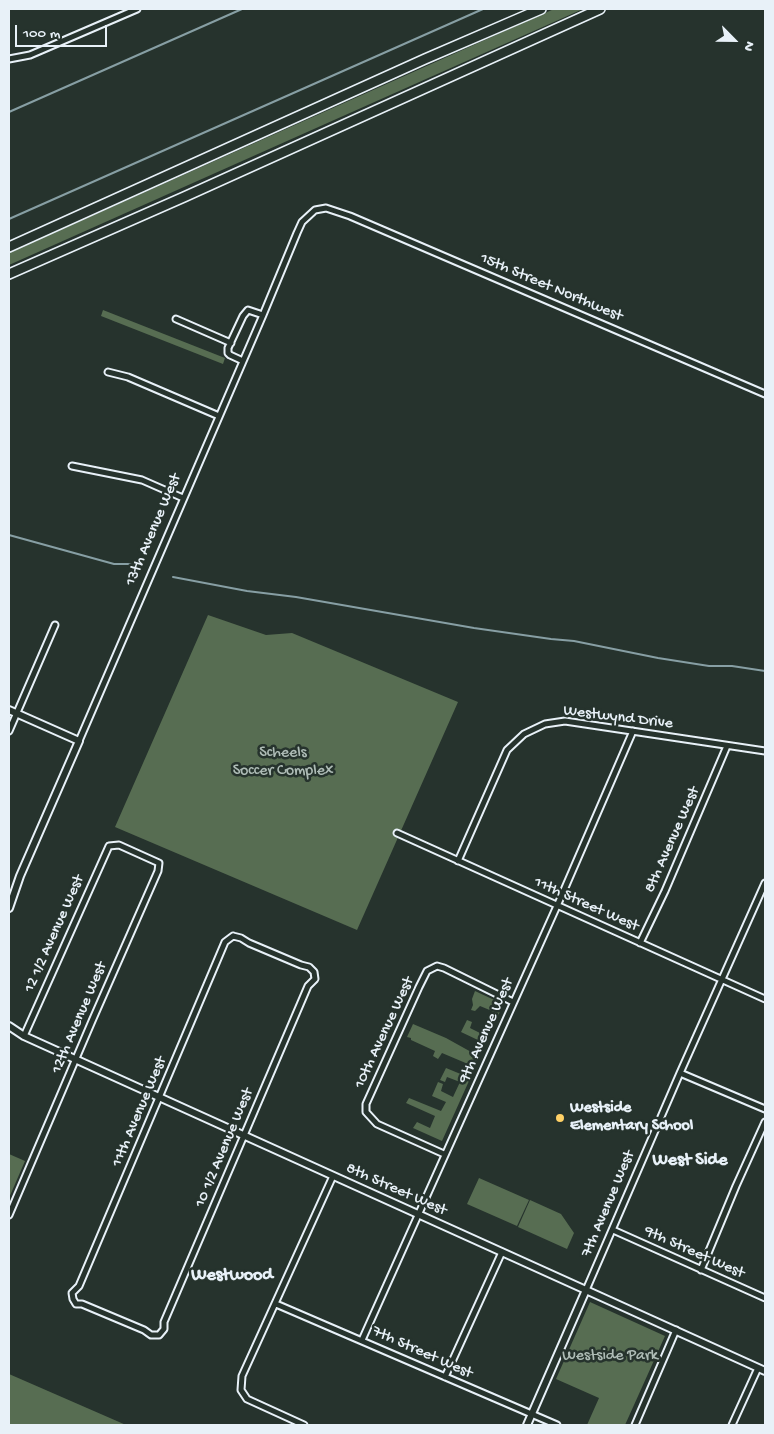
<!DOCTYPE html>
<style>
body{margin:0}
#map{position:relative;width:774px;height:1434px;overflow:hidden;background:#26332d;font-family:"Gochi Hand",sans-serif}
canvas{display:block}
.frame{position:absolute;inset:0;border:10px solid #e8f1f8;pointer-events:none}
.north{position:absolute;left:709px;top:15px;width:50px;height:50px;-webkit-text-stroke:4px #26332d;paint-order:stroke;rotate:113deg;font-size:14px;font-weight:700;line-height:20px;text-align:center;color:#e8f1f8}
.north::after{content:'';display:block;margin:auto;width:18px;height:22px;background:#e8f1f8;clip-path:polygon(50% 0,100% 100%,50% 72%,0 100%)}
.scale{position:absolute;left:15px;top:25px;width:92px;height:22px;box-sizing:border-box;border:2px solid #e8f1f8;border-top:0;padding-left:6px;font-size:15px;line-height:18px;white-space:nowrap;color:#e8f1f8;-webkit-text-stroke:4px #26332d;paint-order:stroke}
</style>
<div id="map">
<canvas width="774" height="1434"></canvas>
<div class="frame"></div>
<div class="north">N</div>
<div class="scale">100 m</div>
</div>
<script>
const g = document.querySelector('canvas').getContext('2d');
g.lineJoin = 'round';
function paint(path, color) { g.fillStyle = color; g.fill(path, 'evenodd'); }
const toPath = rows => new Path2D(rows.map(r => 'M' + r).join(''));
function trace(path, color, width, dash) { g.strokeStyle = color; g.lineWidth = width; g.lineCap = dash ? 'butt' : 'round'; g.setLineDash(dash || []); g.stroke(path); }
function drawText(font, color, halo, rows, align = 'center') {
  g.font = font + ' "Gochi Hand",sans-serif'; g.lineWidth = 5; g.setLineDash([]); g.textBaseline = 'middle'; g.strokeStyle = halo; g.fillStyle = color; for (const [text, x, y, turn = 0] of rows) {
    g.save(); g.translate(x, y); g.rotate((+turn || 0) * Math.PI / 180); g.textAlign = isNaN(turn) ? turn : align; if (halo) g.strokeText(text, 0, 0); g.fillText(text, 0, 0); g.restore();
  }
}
paint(toPath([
 [554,9,583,9,9,265,9,253],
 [103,310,225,358,223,364,101,316],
 [208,615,266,635,292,633,458,702,357,930,115,827],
 [475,991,503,1004,496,1021,489,1019,492,1011,480,1006,475,1011,471,1010,473,1005,472,999],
 [467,1020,472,1022,470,1028,482,1034,484,1028,491,1031,481,1054,480,1041,461,1032],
 [413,1024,446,1038,473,1053,472,1056,475,1059,478,1059,475,1067,473,1064,470,1063,468,1064,442,1053,438,1059,433,1056,435,1051,411,1040,411,1038,407,1037],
 [446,1068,463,1075,465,1071,473,1072,442,1141,413,1128,417,1122,430,1128,435,1116,406,1103,409,1098,441,1111,446,1102,432,1096,438,1082,443,1084,441,1091,453,1097,460,1082,447,1077,445,1082,440,1080],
 [9,1154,25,1161,9,1198],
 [479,1178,529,1200,517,1226,467,1204],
 [530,1200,561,1214,574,1233,567,1249,518,1227],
 [590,1302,665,1336,625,1425,587,1425,599,1398,556,1379],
 [9,1374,126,1425,9,1425]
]), '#576d52');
trace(toPath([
 [9,112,242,9],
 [9,219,483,9],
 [9,535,114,564,128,564,140,567],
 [173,577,247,591,296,597,474,628,551,639,574,641,658,658,709,666,732,666,765,671]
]), '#879fa4', 2);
const minor = toPath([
 [9,59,30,55,137,9],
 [176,319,231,343],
 [243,361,230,355,228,353,228,348,243,316,248,310,263,315],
 [108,372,128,377,219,416],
 [72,466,142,480,183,498],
 [9,731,55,625],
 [79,741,263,315,297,233,302,222,315,210,326,208,350,216,765,394],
 [397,833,765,999],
 [458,861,507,750,524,734,545,724,565,721,765,751],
 [233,936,241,938,249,943,301,965,309,967,314,972,315,979,308,986,164,1322,164,1329,159,1335,151,1335,144,1330,82,1304,76,1304,73,1299,72,1293,79,1286,225,942,233,936],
 [640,943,665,891,727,746],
 [680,1073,765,1109],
 [444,1154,377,1124,366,1112,366,1104,419,987,427,971,437,966,444,968,513,1002],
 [9,1215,92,1021,158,871,159,863,119,845,109,846,24,1036],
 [613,1230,765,1298],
 [701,1270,736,1186,765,1122],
 [586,1290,680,1073,765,883],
 [276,1304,557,1425],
 [362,1340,561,897,633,731],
 [445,1377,502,1252],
 [304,1425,247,1399,241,1390,242,1376,333,1176],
 [635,1425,676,1330],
 [732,1425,758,1368]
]);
const tertiary = toPath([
 [9,710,79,741,20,876,9,908],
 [9,1026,24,1036,765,1371],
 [527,1425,586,1290]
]);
const motorway = toPath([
 [9,247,425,59,541,9],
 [9,274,184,197,600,9]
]);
trace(minor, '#e8f1f8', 9);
trace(tertiary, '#e8f1f8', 10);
trace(motorway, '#e8f1f8', 12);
trace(minor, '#26332d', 5);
trace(tertiary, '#26332d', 6);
trace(motorway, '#26332d', 9);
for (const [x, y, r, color] of [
 [560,1118,5,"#ffd166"]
]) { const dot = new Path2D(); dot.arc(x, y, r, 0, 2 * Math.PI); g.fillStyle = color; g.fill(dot); trace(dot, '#26332d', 2); }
drawText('16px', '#e8f1f8', '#26332d', [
 ["15th Street Northwest",551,288,23],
 ["13th Avenue West",154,530,-67],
 ["Westwynd Drive",618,718,7],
 ["8th Avenue West",673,840,-66],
 ["11th Street West",586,905,24],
 ["12 1/2 Avenue West",55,934,-66],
 ["12th Avenue West",80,1018,-67],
 ["9th Avenue West",487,1031,-66],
 ["10th Avenue West",385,1033,-65],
 ["11th Avenue West",140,1112,-67],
 ["10 1/2 Avenue West",225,1148,-67],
 ["8th Street West",396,1190,24],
 ["7th Avenue West",609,1204,-67],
 ["9th Street West",694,1253,24],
 ["7th Street West",422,1353,24]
]);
drawText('16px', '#aebcb6', '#26332d', [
 ["Scheels",283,754],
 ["Soccer Complex",283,772],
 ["Westside Park",610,1357]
]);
drawText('bold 16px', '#e8f1f8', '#26332d', [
 ["Westside",570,1109],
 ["Elementary School",570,1127]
], 'left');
drawText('bold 18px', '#e8f1f8', '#26332d', [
 ["West Side",690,1161],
 ["Westwood",232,1276]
]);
</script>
